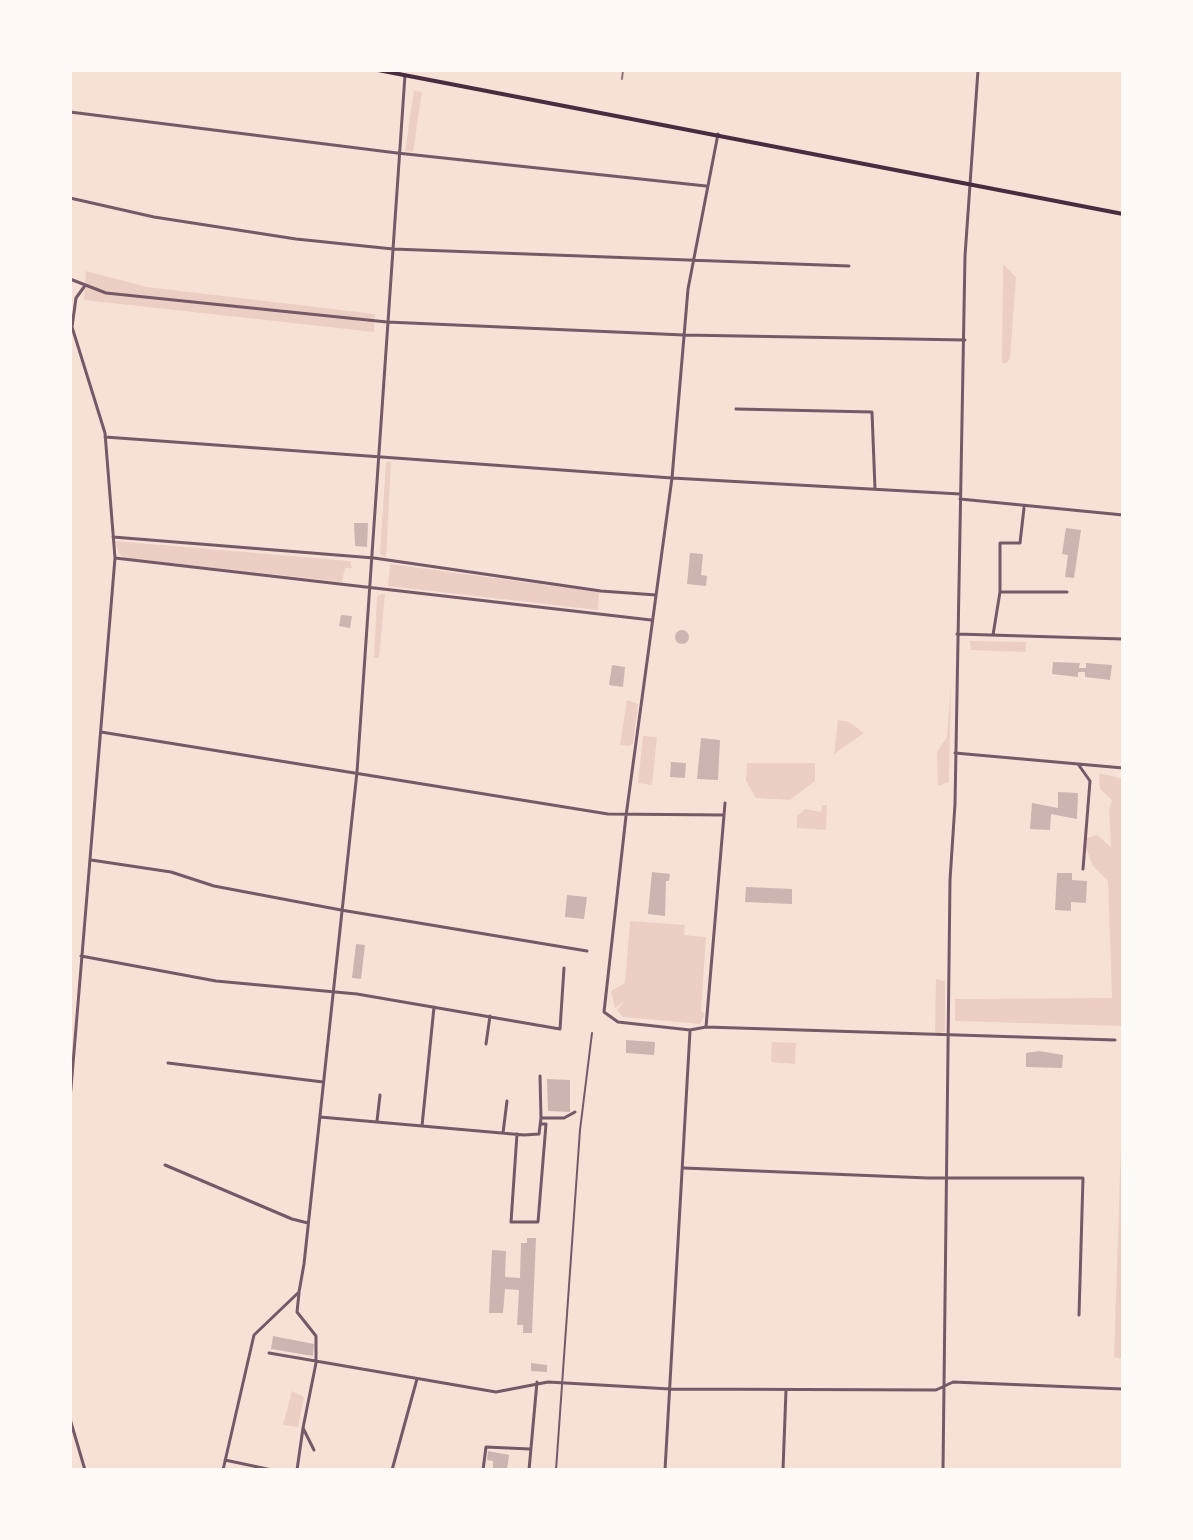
<!DOCTYPE html>
<style>
body{margin:0}
#map{position:relative;width:1193px;height:1540px;overflow:hidden;background:#f7e1d7;font-family:Overpass,sans-serif}
canvas{display:block}
.frame{position:absolute;inset:0;border:72px solid #fffaf5;pointer-events:none}
</style>
<div id="map">
<canvas width="1193" height="1540"></canvas>
<div class="frame"></div>
</div>
<script>
const g = document.querySelector('canvas').getContext('2d');
g.lineJoin = 'round';
function paint(path, color) { g.fillStyle = color; g.fill(path, 'evenodd'); }
const toPath = rows => new Path2D(rows.map(r => 'M' + r).join(''));
function trace(path, color, width, dash) { g.strokeStyle = color; g.lineWidth = width; g.lineCap = dash ? 'butt' : 'round'; g.setLineDash(dash || []); g.stroke(path); }
paint(toPath([
 [414,91,422,92,413,152,405,151],
 [1003,264,1016,277,1010,359,1006,363,1002,363],
 [86,271,147,287,375,314,374,332,84,300],
 [386,462,391,462,386,558,380,554],
 [115,541,350,561,352,568,345,568,342,582,125,558,119,554],
 [390,564,599,592,598,610,388,586],
 [381,594,385,594,379,658,374,658,377,597],
 [970,641,1026,642,1026,652,971,650],
 [951,684,949,782,938,786,937,752,947,737],
 [627,700,638,704,633,744,629,746,620,745],
 [838,720,849,722,864,733,834,754],
 [643,736,657,737,652,785,638,783],
 [747,763,815,763,815,781,790,800,756,798,746,781],
 [1099,773,1123,779,1123,1026,955,1021,955,999,1112,998,1108,881,1093,866,1086,848,1087,838,1097,835,1111,847,1109,809,1112,800,1100,789],
 [822,805,827,805,826,830,797,828,797,816,805,809,821,812],
 [630,921,685,925,684,935,706,937,701,1011,705,1014,700,1024,623,1017,617,1010,624,1001,615,1008,611,991,625,983],
 [936,979,945,981,945,1031,935,1035],
 [772,1042,796,1043,795,1064,771,1062],
 [1123,1085,1123,1359,1114,1357],
 [292,1391,304,1397,298,1427,283,1425]
]), '#ebcfc5');
paint(toPath([
 [354,523,368,523,367,547,355,546],
 [1066,528,1081,530,1074,578,1065,577,1068,555,1062,554],
 [690,553,703,554,701,575,707,576,706,586,687,584],
 [341,615,352,616,350,628,339,626],
 '675 637a7 7 0 1 1 14 0a7 7 0 1 1-14 0Z',
 [1053,662,1080,663,1079,668,1086,668,1086,663,1112,665,1110,680,1085,677,1085,672,1078,672,1078,677,1052,674],
 [612,665,625,667,623,687,609,685],
 [701,738,720,740,718,780,697,779],
 [671,762,686,763,685,778,670,777],
 [1058,792,1078,793,1077,819,1051,814,1050,830,1030,829,1032,803,1058,808],
 [652,872,670,874,669,881,666,881,665,916,648,914],
 [1057,873,1072,873,1072,880,1087,881,1086,903,1071,902,1071,911,1055,910],
 [746,887,792,889,792,904,745,902],
 [567,895,587,897,584,919,565,917],
 [356,944,365,945,361,979,352,978],
 [626,1040,655,1042,654,1055,626,1053],
 [1039,1051,1063,1055,1062,1068,1026,1067,1026,1053],
 [547,1079,570,1080,570,1112,548,1111],
 [527,1238,536,1238,532,1333,523,1333,523,1325,517,1325,519,1290,505,1289,503,1313,489,1313,492,1250,506,1251,505,1277,520,1278,521,1243,527,1243],
 [273,1336,314,1344,313,1356,271,1349],
 [531,1363,547,1365,547,1372,531,1371],
 [488,1451,509,1455,507,1470,493,1470,493,1461,487,1460]
]), '#ccb4b1');
trace(toPath([
 [556,1470,580,1130,592,1033]
]), '#755966', 2);
trace(toPath([
 [70,112,397,153,706,186],
 [718,134,688,289,672,478,626,816,604,1012,618,1022,690,1030,706,1027,1115,1040],
 [70,198,154,217,296,239,393,249,849,266],
 [70,279,106,293,387,322,684,335,965,340],
 [736,409,872,412,875,489],
 [105,437,672,478,960,494],
 [960,499,1123,515],
 [113,537,374,558,601,591,656,595],
 [115,558,651,620],
 [1000,592,1067,592],
 [957,634,1123,639],
 [993,635,1000,592,1000,543,1020,543,1024,508],
 [101,732,608,814,724,815,725,803],
 [955,753,1123,768],
 [1078,764,1090,781,1083,869],
 [91,860,171,872,214,886,341,910,587,951],
 [81,956,216,981,357,994,560,1029,564,968],
 [706,1027,724,815],
 [486,1044,490,1016],
 [168,1063,323,1082],
 [540,1076,541,1118],
 [70,1100,115,558,105,433,72,327,76,298,84,287],
 [320,1117,524,1135,539,1134,541,1118,564,1118,575,1112],
 [377,1121,380,1095],
 [422,1126,434,1007],
 [503,1133,507,1101],
 [517,1134,511,1222,538,1222,546,1124,540,1124],
 [165,1165,292,1219,308,1223],
 [684,1168,928,1178,1083,1178,1079,1315],
 [299,1293,297,1312,316,1336,316,1363,303,1428,314,1450],
 [269,1353,496,1392,548,1382,670,1389,936,1390,953,1382,1123,1389],
 [70,1419,85,1470],
 [225,1460,272,1470],
 [223,1470,254,1335,299,1292,304,1264,357,772,405,75],
 [297,1470,303,1428],
 [392,1470,417,1379],
 [483,1470,486,1447,530,1449],
 [529,1470,537,1382],
 [665,1470,690,1031],
 [783,1470,786,1390],
 [943,1470,950,880,955,804,965,256,978,70]
]), '#755966', 3);
trace(toPath([
 [378,70,1123,214]
]), '#4a2c40', 4);
trace(toPath([
 [622,79,623,70]
]), '#8f747c', 2);
</script>
